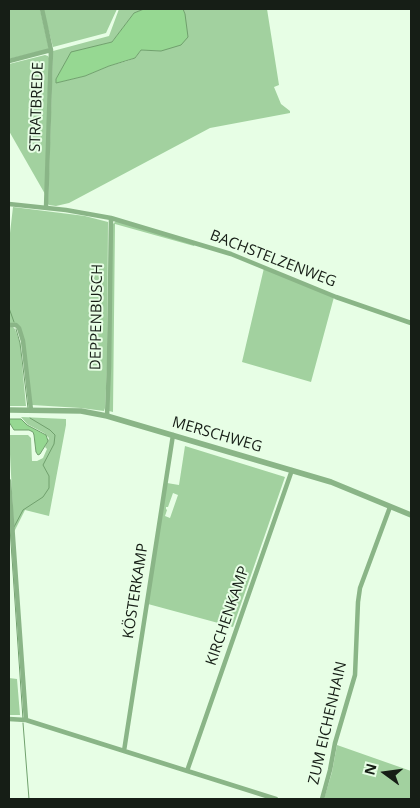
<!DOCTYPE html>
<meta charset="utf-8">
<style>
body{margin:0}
#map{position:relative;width:420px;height:808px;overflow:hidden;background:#e7fee5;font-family:"Open Sans",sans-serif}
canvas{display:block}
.frame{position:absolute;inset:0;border:10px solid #161e16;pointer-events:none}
.north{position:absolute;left:360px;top:748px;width:50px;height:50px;-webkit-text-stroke:4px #e7fee5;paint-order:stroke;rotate:284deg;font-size:14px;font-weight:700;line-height:20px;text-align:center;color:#161e16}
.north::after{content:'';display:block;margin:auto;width:18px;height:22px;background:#161e16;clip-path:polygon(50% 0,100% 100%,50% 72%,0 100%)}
</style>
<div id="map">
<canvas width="420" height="808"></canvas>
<div class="frame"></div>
<div class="north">N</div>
</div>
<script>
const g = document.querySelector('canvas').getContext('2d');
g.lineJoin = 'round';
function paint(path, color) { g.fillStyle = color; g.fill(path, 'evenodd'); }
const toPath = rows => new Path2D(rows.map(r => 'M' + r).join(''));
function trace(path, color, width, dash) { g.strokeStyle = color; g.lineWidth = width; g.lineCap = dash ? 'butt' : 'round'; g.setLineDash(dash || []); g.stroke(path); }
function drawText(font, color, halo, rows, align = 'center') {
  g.font = font + ' "Open Sans",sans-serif'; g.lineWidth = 4; g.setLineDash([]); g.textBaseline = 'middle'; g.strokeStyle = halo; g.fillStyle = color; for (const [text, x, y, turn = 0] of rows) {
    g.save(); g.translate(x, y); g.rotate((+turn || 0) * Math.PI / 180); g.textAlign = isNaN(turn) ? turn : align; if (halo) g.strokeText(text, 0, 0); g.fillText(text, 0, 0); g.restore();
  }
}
paint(toPath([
 [9,9,40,9,49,49,9,59],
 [43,9,117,9,106,33,53,47],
 [119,9,144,9,134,13,112,42,71,53,56,79,56,83,85,76,109,66,127,61,135,58,141,50,161,51,185,14,183,9,267,9,279,85,274,87,281,104,290,111,290,113,210,128,69,203,56,206,49,205,48,204,53,51,109,36],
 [45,55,48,56,49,58,45,194,9,131,9,64],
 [13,207,85,216,108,222,107,368,105,408,104,411,81,408,32,405,24,340,16,323,9,323,9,233,10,233],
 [116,221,195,244,194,246,115,224,113,412,109,411,112,225],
 [264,268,334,297,311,382,242,362],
 [9,326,12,326,15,329,20,343,26,406,9,406],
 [21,417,66,419,66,425,49,516,25,510,14,532,9,435,28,435,31,438,32,461,37,461,43,458,47,449,45,447,49,438,44,433,27,424],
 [185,446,285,477,233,627,148,604,167,483,179,485],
 [173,493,178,495,170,518,165,516,167,510,166,509,166,507,168,507],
 [9,678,17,679,20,715,9,715],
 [337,745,411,771,411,799,324,799,332,772]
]), '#a2d19f');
const water = toPath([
 [144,9,183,9,185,14,188,37,181,45,161,51,141,50,135,58,109,66,85,76,56,83,56,79,71,52,112,42,134,13,144,9],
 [9,419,21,419,27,425,46,435,48,441,40,454,38,455,36,452,34,435,33,432,29,430,14,430,9,422,9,419]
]);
paint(water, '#96d892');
trace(water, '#70a06d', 1);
trace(toPath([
 [9,308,14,322],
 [16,329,20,343,28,408],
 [9,513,23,719],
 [14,527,23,510,43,497,49,488,49,476,43,465,54,444,55,435,50,430,30,418],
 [23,723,29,799]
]), '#70a06d', 1);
trace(toPath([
 [42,9,51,50,46,208],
 [9,61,51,50],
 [9,204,66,210,111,218,231,254,336,297,411,323],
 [9,325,16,325,19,328,23,341,31,410],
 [107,416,109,367,111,218],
 [9,481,26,720],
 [9,719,26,720,276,799],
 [124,751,173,435],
 [187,771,292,470],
 [322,799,330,770,335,743,355,675,358,602,360,588,390,507]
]), '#8ab587', 4.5);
trace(toPath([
 [9,410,81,411,107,416,331,482,411,515]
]), '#8ab587', 5.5);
drawText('15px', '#161e16', '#e7fee5', [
 ["STRATBREDE",37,107,-88],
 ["BACHSTELZENWEG",273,259,21],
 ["DEPPENBUSCH",97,317,-89],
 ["MERSCHWEG",217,435,16],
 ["KÖSTERKAMP",136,591,-81],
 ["KIRCHENKAMP",228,616,-71],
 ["ZUM EICHENHAIN",328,723,-77]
]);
</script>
